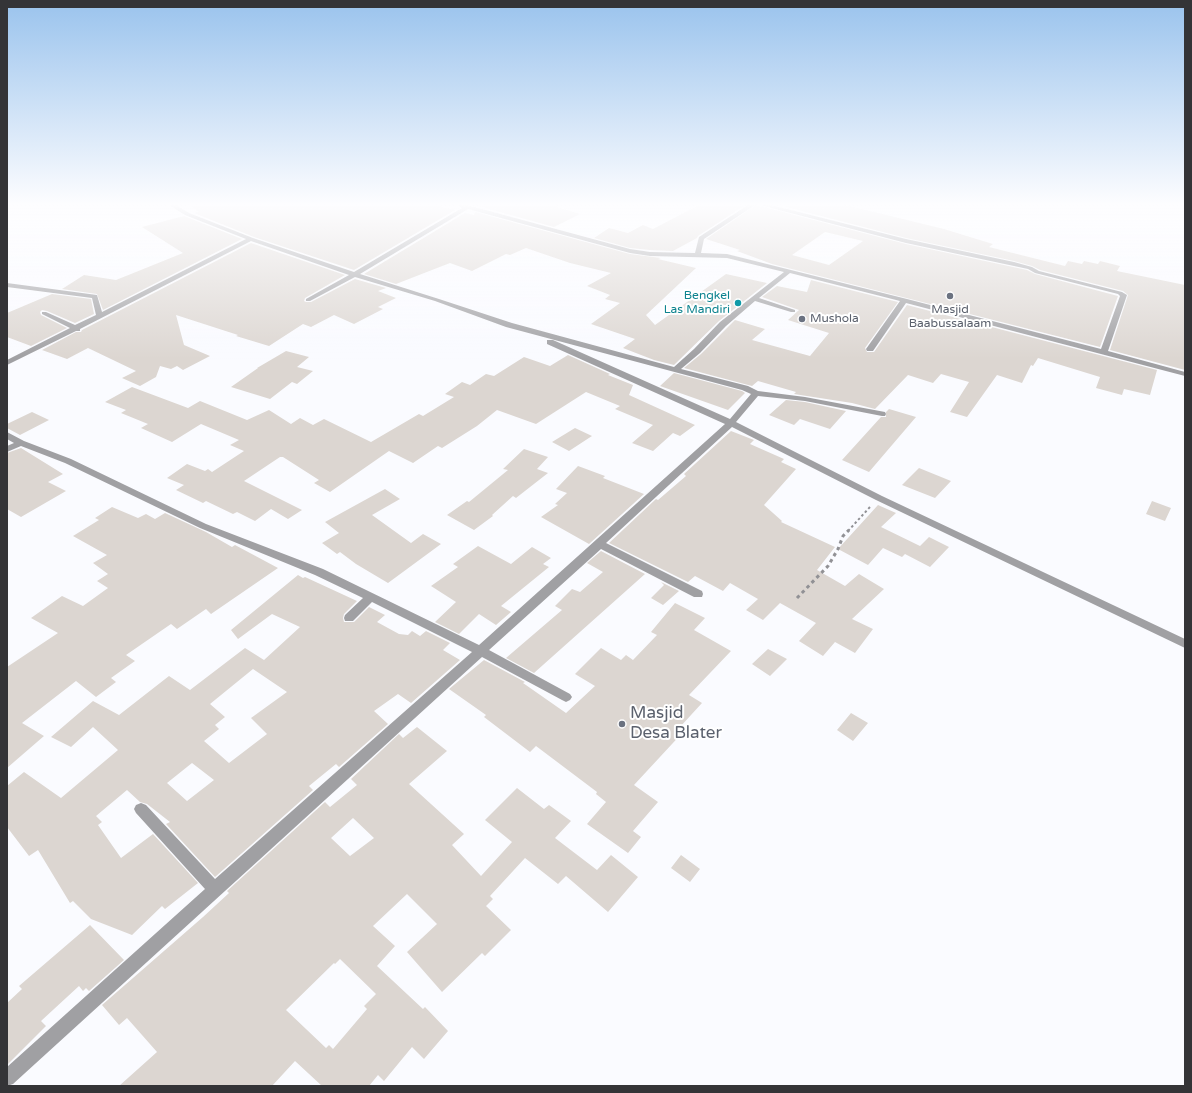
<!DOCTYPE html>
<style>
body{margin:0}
#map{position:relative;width:1192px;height:1093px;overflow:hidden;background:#fafbff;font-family:"Varela Round",sans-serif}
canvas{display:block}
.frame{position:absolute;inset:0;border:8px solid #343437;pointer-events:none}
</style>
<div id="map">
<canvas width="1192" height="1093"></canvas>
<div class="frame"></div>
</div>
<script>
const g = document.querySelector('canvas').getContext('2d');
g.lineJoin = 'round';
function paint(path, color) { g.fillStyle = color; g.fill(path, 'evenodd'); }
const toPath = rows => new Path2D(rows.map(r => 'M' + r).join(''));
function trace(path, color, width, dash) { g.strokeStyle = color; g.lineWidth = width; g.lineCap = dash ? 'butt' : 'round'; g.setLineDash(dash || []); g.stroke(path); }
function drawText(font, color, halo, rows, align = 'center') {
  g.font = font + ' "Varela Round",sans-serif'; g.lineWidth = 4; g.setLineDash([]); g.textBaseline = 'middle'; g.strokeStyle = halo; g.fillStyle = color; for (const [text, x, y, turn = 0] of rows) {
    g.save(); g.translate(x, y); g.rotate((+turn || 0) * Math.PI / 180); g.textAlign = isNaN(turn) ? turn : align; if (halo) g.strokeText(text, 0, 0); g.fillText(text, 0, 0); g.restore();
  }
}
paint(toPath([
 [189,205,435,205,455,210,354,270,254,237,194,213,199,212],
 [475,205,551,205,580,214,554,227],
 [699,205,745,205,698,236,697,238,673,251,650,250,630,248,594,238,609,228,628,233,643,225,653,229],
 [756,205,906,244,1027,270,1035,274,1118,296,1100,347,772,264,737,251,740,250,706,239],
 [825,232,863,241,829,265,792,255],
 [779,205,845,205,944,229,993,244,989,247,1065,266,1068,261,1082,264,1084,261,1098,264,1100,261,1120,266,1117,271,1185,285,1185,370,1110,350,1128,295,1123,291,1040,270,1032,266,1014,261,906,238],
 [475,212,630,254,661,258,658,259,696,268,646,315,655,325,726,274,767,283,719,321,674,365,654,360,623,348,635,339,591,324,620,303,605,299,610,295,587,286,611,273,570,263,526,248,510,255,506,254,472,271,450,263,396,284,364,274,465,213,474,215],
 [184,216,242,239,103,310,97,294,62,289,84,275,116,280,183,253,142,227],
 [251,243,345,275,305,298,304,301,306,302,311,302,355,279,386,288,378,291,396,298,378,307,383,309,354,324,334,315,311,327,303,324,269,346,236,336,238,335,176,315,184,345,210,356,183,370,177,366,171,369,160,366,156,377,140,386,122,378,136,371,88,348,67,359,42,350,76,332,81,332,82,330],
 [811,280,898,302,865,348,867,352,874,352,907,305,1157,370,1150,395,1124,389,1122,395,1096,388,1100,377,1038,358,1033,366,1031,365,1022,383,997,375,967,417,950,412,969,382,941,374,933,383,908,375,875,409,852,403,794,394,796,392,758,381,752,386,684,368,701,354,735,320,765,329,752,340,810,356,829,333,788,320,799,310,762,297,777,286,807,292],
 [52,294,91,299,94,314,75,323,47,311,42,310,40,312,41,315,67,328,31,346,7,337,7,313],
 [286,351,309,357,297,367,313,371,297,384,292,382,270,399,231,387,258,368,257,368],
 [568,355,610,374,608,375,633,385,629,395,695,425,680,436,673,433,653,451,632,443,653,425,615,409,620,406,586,392,536,424,497,410,477,426,442,448,438,446,413,463,389,451,330,492,314,483,319,480,283,457,280,457,244,481,302,510,288,519,271,509,255,521,237,512,233,514,206,501,203,503,176,490,184,485,167,478,187,464,205,471,208,469,212,472,244,451,230,445,239,440,201,424,172,442,141,428,148,424,121,413,126,410,105,402,132,387,188,408,200,401,247,420,269,410,291,424,300,418,313,425,324,419,371,442,419,414,423,416,454,397,445,394,462,382,470,385,486,374,494,376,524,357,550,366],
 [674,373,742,391,745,393,728,410,660,386],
 [786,400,805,402,846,411,830,429,800,419,794,425,769,415],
 [889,409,916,417,869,472,842,460,881,417,886,417,886,412],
 [32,412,49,420,20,435,7,428,7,424],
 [575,428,592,436,569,451,552,442],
 [731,431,754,440,750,444,784,459,781,462,796,469,764,505,782,521,781,522,835,547,817,570,845,586,859,574,884,589,852,619,873,629,855,653,835,642,823,656,799,641,816,623,780,603,763,620,746,610,758,599,730,583,723,591,695,576,688,582,609,543,656,499,658,500,686,476,684,474],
 [21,448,63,474,48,482,66,491,21,517,7,509,7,453],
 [524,449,548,457,537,469,548,473,516,498,513,496,492,515,493,516,474,530,447,515,467,501,469,502,508,470,503,469],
 [578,466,605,476,603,478,644,494,589,544,541,517,558,505,555,504,567,493,556,489],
 [919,468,951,481,935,498,902,485],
 [385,489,400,499,372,515,411,543,423,534,441,544,388,583,356,564,340,552,337,554,322,543,339,533,325,522],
 [1152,501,1171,508,1165,521,1146,514],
 [878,505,896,513,881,527,920,546,929,537,949,547,930,567,905,554,902,557,883,548,868,565,838,549],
 [112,507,138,518,146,514,155,519,165,513,206,532,232,547,235,545,278,568,211,614,206,609,177,629,171,624,126,655,135,661,111,678,116,682,96,697,76,681,22,723,44,736,7,768,7,667,58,633,31,618,62,596,83,606,108,588,97,581,108,574,93,563,107,555,73,536,99,520,95,518],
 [478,546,511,564,532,547,551,558,543,564,549,567,501,606,511,612,496,625,479,614,459,634,435,622,456,602,431,586,458,567,453,564],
 [601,551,645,574,534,673,506,658,562,610,555,606,572,589,580,592,603,572,587,563],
 [298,575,303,578,305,577,357,601,344,614,343,618,344,622,354,622,369,607,385,615,377,622,399,634,408,635,412,631,420,636,426,631,450,643,443,650,460,660,411,703,398,694,374,711,388,724,339,767,336,764,309,786,313,790,215,877,166,824,170,822,147,804,140,802,127,790,96,816,102,822,98,825,121,858,153,834,198,883,165,909,162,906,132,935,91,919,73,901,70,903,38,850,29,856,7,827,7,786,24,772,61,798,118,750,93,727,71,747,51,737,93,701,119,715,169,676,190,690,245,648,264,660,300,627,272,614,238,639,231,630],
 [253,669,287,692,251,718,267,734,229,763,204,741,219,729,215,725,225,717,210,704],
 [192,763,214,780,187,801,167,783],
 [661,582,679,591,663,605,651,598,664,585],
 [675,603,705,618,694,630,731,651,689,695,702,703,680,727,685,730,634,785,658,802,633,831,641,837,628,853,587,824,606,802,596,794,597,792,536,746,530,752,484,717,486,715,449,689,484,660,525,682,523,683,566,713,595,686,575,674,601,648,621,660,626,655,633,660,657,635,651,632],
 [768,649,787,659,770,676,752,664],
 [851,713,868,723,853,741,837,730],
 [417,727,447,751,409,784,464,834,452,845,481,876,512,842,485,820,517,788,544,809,549,805,571,821,555,838,597,870,611,855,638,877,608,912,566,876,558,884,525,858,490,896,493,899,486,906,511,930,485,956,482,953,442,992,407,952,437,924,407,894,373,926,395,946,377,966,423,1009,425,1007,448,1031,424,1059,412,1047,384,1081,378,1075,369,1086,322,1086,295,1061,272,1086,119,1086,157,1052,127,1018,119,1025,102,1005,203,917,229,893,227,891,325,802,330,807,357,785,351,779,399,734,403,738],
 [353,818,374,838,350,856,331,838],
 [340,959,376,994,364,1006,367,1009,333,1049,329,1045,326,1048,286,1010,334,963,335,964],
 [681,855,700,869,690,882,671,868],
 [90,925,124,960,89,991,86,988,83,991,79,986,41,1021,46,1026,7,1065,7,1003,22,989,19,986]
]), '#dcd6d1');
trace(toPath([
 [848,531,870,507]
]), '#919195', 2, [2.5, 2.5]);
trace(toPath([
 [797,598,828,566,838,549,843,536,849,530]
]), '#919195', 3, [3.5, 3.5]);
paint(toPath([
 [169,205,176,205,189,213,253,238,354,272,462,208,457,205,467,205,630,249,650,252,695,253,699,237,748,205,755,205,704,239,701,253,727,254,907,299,1101,349,1120,296,1118,294,1035,273,1028,269,1014,266,906,243,760,205,771,205,906,239,1014,262,1032,267,1039,271,1122,292,1127,295,1108,351,1185,372,1185,376,906,303,873,351,867,351,866,349,900,301,790,273,759,298,795,310,795,312,791,312,755,301,726,326,700,353,681,369,748,386,758,391,805,397,885,412,886,414,885,416,882,416,805,401,758,396,736,422,882,496,1185,639,1185,648,876,500,732,427,606,543,702,591,703,594,702,597,694,597,601,549,489,650,570,694,572,697,570,700,566,702,562,700,482,657,13,1084,7,1086,7,1067,205,889,136,813,134,809,136,805,141,803,146,805,215,879,472,652,372,602,353,621,345,621,344,618,345,615,363,598,315,575,200,528,65,463,21,446,7,452,7,446,14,443,7,439,7,432,24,441,71,459,206,524,323,569,479,645,725,424,547,344,547,340,553,340,730,419,751,394,742,390,506,327,435,301,355,277,310,301,306,301,306,299,349,275,251,241,80,329,80,331,76,331,7,365,7,360,70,328,42,314,42,312,46,312,75,325,96,315,92,298,7,287,7,283,97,295,102,312,246,239,185,215,169,205],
 [468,209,630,253,650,256,727,258,784,272,720,322,694,349,674,367,512,323,439,299,360,274,468,209]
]), '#a0a0a3');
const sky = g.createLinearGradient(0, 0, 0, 359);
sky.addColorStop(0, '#9ac3ed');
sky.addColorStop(0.57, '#fdfdff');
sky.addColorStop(1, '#fdfdff00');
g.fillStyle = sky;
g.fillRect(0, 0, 1192, 359);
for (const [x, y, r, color] of [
 [950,296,4,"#6b7280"],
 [738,303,4,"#0f9aa8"],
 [802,319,4,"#6b7280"],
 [622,724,4,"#6b7280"]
]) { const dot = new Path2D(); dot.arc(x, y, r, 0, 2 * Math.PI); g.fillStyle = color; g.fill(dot); trace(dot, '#fff', 1.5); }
drawText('12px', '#0d838f', '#fff', [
 ["Bengkel",730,296],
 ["Las Mandiri",730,310]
], 'right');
drawText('12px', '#5b616d', '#fff', [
 ["Masjid",950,310],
 ["Baabussalaam",950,324],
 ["Mushola",810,319,"left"]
]);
drawText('17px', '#5b616d', '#fff', [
 ["Masjid",630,714],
 ["Desa Blater",630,734]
], 'left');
</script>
